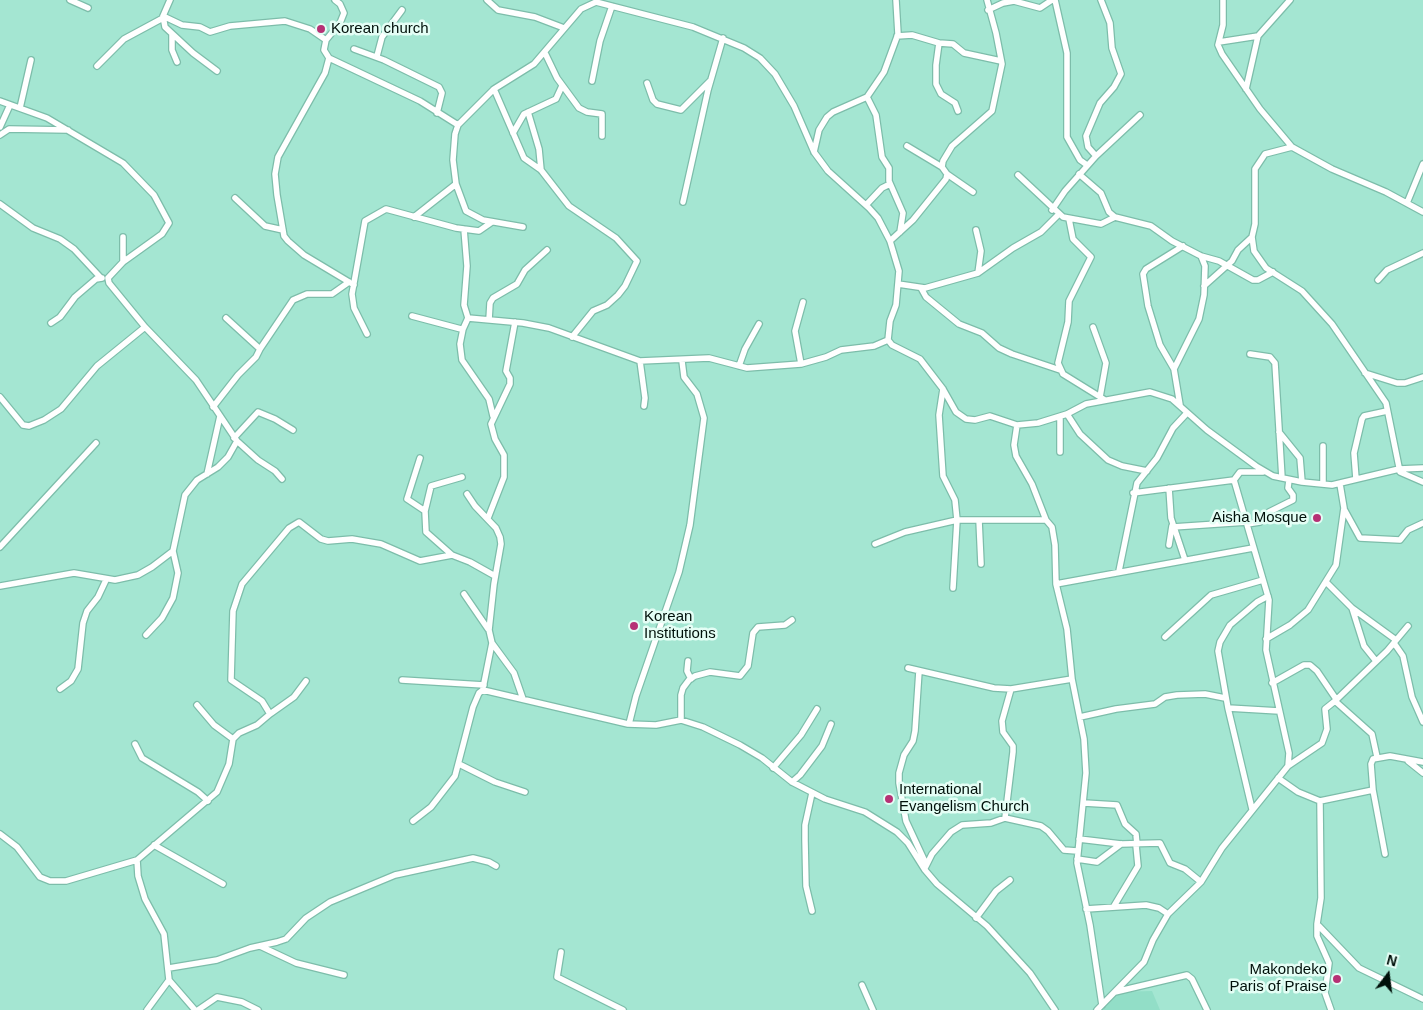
<!DOCTYPE html>
<style>
body{margin:0}
#map{position:relative;width:1423px;height:1010px;overflow:hidden;background:#a4e6d2;font-family:Arial,sans-serif}
canvas{display:block}
.north{position:absolute;left:1363px;top:950px;width:50px;height:50px;-webkit-text-stroke:4px #e4fef5;paint-order:stroke;rotate:15deg;font-size:14px;font-weight:700;line-height:20px;text-align:center;color:#00100a}
.north::after{content:'';display:block;margin:auto;width:18px;height:22px;background:#00100a;clip-path:polygon(50% 0,100% 100%,50% 72%,0 100%)}
</style>
<div id="map">
<canvas width="1423" height="1010"></canvas>
<div class="north">N</div>
</div>
<script>
const g = document.querySelector('canvas').getContext('2d');
g.lineJoin = 'round';
function paint(path, color) { g.fillStyle = color; g.fill(path, 'evenodd'); }
const toPath = rows => new Path2D(rows.map(r => 'M' + r).join(''));
function trace(path, color, width, dash) { g.strokeStyle = color; g.lineWidth = width; g.lineCap = dash ? 'butt' : 'round'; g.setLineDash(dash || []); g.stroke(path); }
function drawText(font, color, halo, rows, align = 'center') {
  g.font = font + ' Arial,sans-serif'; g.lineWidth = 5; g.setLineDash([]); g.textBaseline = 'middle'; g.strokeStyle = halo; g.fillStyle = color; for (const [text, x, y, turn = 0] of rows) {
    g.save(); g.translate(x, y); g.rotate((+turn || 0) * Math.PI / 180); g.textAlign = isNaN(turn) ? turn : align; if (halo) g.strokeText(text, 0, 0); g.fillText(text, 0, 0); g.restore();
  }
}
paint(toPath([
 [1152,991,1160,1010,1100,1010,1118,992]
]), '#92dec7');
const street = toPath([
 [70,0,88,8],
 [170,0,163,16,165,27,193,53,217,71],
 [335,0,340,4,344,13,340,23,326,40,324,50,329,58,420,101,458,125,494,89,534,64,581,9,596,2,693,27,744,48,760,58,775,74,794,106,814,152,828,171,869,208,878,218,890,241,899,271,896,305,890,321,888,340,892,345,920,359,943,389,956,412,966,419,975,420,990,416,1017,425,1038,423,1067,414,1086,404,1150,392,1172,399,1207,430,1256,466,1273,476,1302,482,1332,485,1399,469,1423,468],
 [487,0,498,10,535,17,564,28],
 [1055,0,1067,53,1067,137,1080,160,1087,165],
 [1223,0,1223,25,1218,45,1222,54,1260,109,1292,147,1332,169,1386,192,1423,212],
 [988,10,1003,3,1014,1,1040,8,1052,0],
 [163,16,182,25,200,27,210,32,230,26,285,21,310,29,326,40],
 [172,35,172,50,177,62],
 [897,36,912,35,939,43,936,65,936,84,941,94,955,103,958,111],
 [1219,42,1258,36],
 [939,43,953,44,964,53,1001,61],
 [354,49,384,60,439,87,442,93,437,113],
 [545,53,557,78,579,108,587,112,602,114,602,136],
 [377,56,382,37,402,10],
 [329,58,325,73,278,157,275,174,277,195,284,236,288,241,304,255,354,285],
 [97,66,124,39,163,18],
 [592,81,600,41,612,6],
 [647,83,653,100,657,104,681,110,710,81],
 [494,89,524,158,541,170,569,206,616,238,637,261,625,286,618,295,607,305,593,311,572,337],
 [1246,89,1258,36,1290,0],
 [867,97,876,115,882,157,889,168,889,181,903,213,900,232],
 [0,101,47,118,123,163,154,195,169,223,162,234,123,262,108,278,109,283,145,327,97,366,61,409,44,420,29,426,23,425,0,397],
 [20,108,31,60],
 [528,112,539,149,541,170],
 [458,125,455,134,453,160,456,184,466,211,483,220,523,227],
 [0,127,10,105],
 [513,133,524,114,556,99,562,86],
 [0,135,9,129,68,130],
 [907,146,942,167],
 [1292,147,1265,154,1255,169,1255,224,1252,237,1254,251,1266,268,1302,291,1332,324,1386,403,1400,472,1423,482],
 [814,152,819,130,827,117,833,112,867,97,884,72,898,34,896,0],
 [1096,156,1088,147,1086,136,1100,103,1114,87,1121,74,1112,48,1110,23,1101,0],
 [947,174,973,192],
 [1079,174,1101,193,1109,212,1115,217,1151,226,1172,241,1201,256,1219,261,1253,280,1258,280,1273,272],
 [1018,175,1063,217,1101,224,1115,217],
 [235,198,265,226,283,230],
 [683,202,708,90,723,38],
 [1407,203,1423,164],
 [0,204,33,228,60,239,74,249,101,278],
 [866,205,882,188,890,184],
 [1052,210,1065,191,1096,156,1140,115],
 [414,217,456,184],
 [1069,219,1073,239,1091,257,1069,301,1068,322,1058,363,1063,374,1105,400],
 [464,229,467,266,464,305,468,318,523,323,549,328,640,361,709,358,747,368,801,364,826,357,841,350,874,346,888,340],
 [976,230,981,251,978,273],
 [123,237,123,262],
 [890,241,913,220,946,179,947,174,942,167,943,161,952,146,992,111,1002,64,996,33,987,0],
 [1378,280,1387,270,1423,253],
 [898,284,925,288,978,273,1013,248,1041,232,1058,215],
 [1204,286,1232,261,1238,250,1252,237],
 [921,288,926,297,959,324,982,333,999,348,1012,354,1060,370],
 [412,316,461,329,463,329,468,318],
 [489,320,490,303,493,298,517,284,525,270,547,250],
 [51,323,60,317,75,297,96,279,102,278],
 [145,327,196,380,237,441,258,460,275,471,282,479],
 [1093,327,1106,363,1100,397],
 [463,329,460,344,462,360,489,399,493,416],
 [367,334,354,308,352,294,365,221,386,209,456,228,479,231,492,222],
 [260,349,293,300,307,294,332,294,349,282],
 [1250,354,1270,357,1275,363,1282,478],
 [640,361,645,398,644,406],
 [801,364,795,331,803,302],
 [739,366,745,349,759,324],
 [1174,369,1160,345,1148,306,1143,274,1146,269,1183,246],
 [1365,373,1397,383,1405,383,1423,377],
 [943,389,939,415,943,476,955,500,957,520,1046,520],
 [1180,405,1174,369,1199,319,1204,295,1205,266,1201,256],
 [213,407,238,375,256,357,260,349,226,318],
 [1067,414,1080,434,1108,460,1122,466,1147,471],
 [1060,417,1060,452],
 [1017,425,1014,445,1016,456,1032,484,1046,520,1052,527,1055,545,1056,584,1067,629,1072,679,1084,739,1086,773,1077,863,1090,925,1102,1005],
 [1279,432,1300,458,1302,482],
 [234,438,258,412,275,419,293,430],
 [1323,446,1323,484],
 [420,458,407,499,425,511],
 [207,474,220,416],
 [1356,479,1354,453,1362,419,1364,416,1387,411],
 [1169,488,1171,518,1185,560],
 [1133,493,1234,480],
 [467,494,475,506,496,528,500,537,501,544,494,584,489,630,492,643,514,673,523,699],
 [1344,509,1360,538,1400,540,1408,530,1423,523],
 [488,518,504,477,504,455,495,439,491,424,510,384,510,378,506,371,515,322],
 [979,520,981,564],
 [1247,524,1260,522,1269,512,1293,500,1293,495,1288,488,1289,480],
 [1173,527,1247,522],
 [875,544,905,532,957,520,953,588],
 [1169,545,1172,526],
 [0,547,96,443],
 [452,555,426,532,425,511,431,486,462,477],
 [1119,571,1137,483,1157,458,1173,428,1187,413],
 [1327,583,1352,608,1396,640],
 [1056,584,1253,548],
 [0,586,74,573,115,580,138,575,152,567,173,551,185,495,197,480,218,467,228,457,237,441],
 [464,594,488,629],
 [1268,596,1257,602,1230,625,1220,642,1218,651,1228,708,1279,711],
 [1352,608,1364,646,1376,661],
 [146,635,162,618,173,598,178,573,173,551],
 [1165,637,1211,595,1263,580],
 [1266,639,1290,625,1308,610,1336,565,1344,508,1340,484],
 [1394,643,1403,656,1412,697,1423,722],
 [688,661,687,671,691,679],
 [908,668,994,688,1011,689,1072,679],
 [919,671,915,731,913,741,904,755,899,773,899,783,906,821,926,864],
 [402,680,484,685],
 [1272,683,1304,665,1310,665,1317,671,1336,699],
 [483,688,492,643],
 [60,689,71,681,78,669,83,623,87,611,98,597,106,580],
 [197,705,214,725,233,739],
 [1228,708,1252,809],
 [270,714,294,697,306,681],
 [1080,717,1116,709,1155,704,1165,697,1177,695,1205,694,1225,698],
 [681,720,681,695,683,688,689,680,695,676,710,672,740,676,748,666,753,633,758,627,785,625,792,620],
 [629,724,636,696,679,572,690,525,704,418,697,394,684,377,682,361],
 [135,744,142,758,198,792,208,801],
 [1377,757,1372,734,1335,701,1387,651,1408,626],
 [1408,761,1423,773],
 [459,764,495,782,525,792],
 [1288,766,1322,743,1327,729,1325,709,1335,701],
 [773,768,801,735,817,709],
 [1278,778,1298,792,1320,801,1373,790],
 [792,782,800,775,822,746,831,724],
 [812,793,805,825,805,840,806,886,812,911],
 [1320,801,1321,898,1317,924,1359,968,1423,999],
 [1084,803,1117,805,1125,824,1136,834,1137,845],
 [1005,818,1013,752,1013,746,1003,732,1002,721,1011,689],
 [413,821,431,807,455,776,473,707,479,693,483,690,628,724,656,725,681,720,703,727,740,745,762,758,792,782,825,799,865,812,897,832,908,843,925,870,937,884,987,926,1030,973,1055,1010],
 [0,834,17,847,40,877,50,881,66,881,137,860],
 [1079,839,1121,844,1160,843,1170,863,1185,869,1201,882],
 [154,845,223,884],
 [1385,854,1373,790,1371,764,1373,759,1390,756,1423,762],
 [1077,859,1097,862,1121,844],
 [925,868,932,854,951,832,962,825,991,823,1005,818,1041,826,1048,831,1064,850,1077,851],
 [1114,906,1138,866,1136,845],
 [1086,909,1146,905,1159,908,1168,914],
 [976,918,996,891,1010,880],
 [1317,924,1317,936,1329,963,1325,993,1331,1010],
 [260,946,296,963,344,975],
 [561,952,557,977,623,1010],
 [169,968,217,960,250,948,277,942,286,939,306,918,330,902,395,875,473,858,489,862,496,866],
 [862,985,873,1010],
 [1115,992,1187,975,1192,979,1207,1010],
 [147,1010,169,980],
 [195,1010,169,980,164,934,145,899,138,876,137,860,217,792,229,764,233,739,239,733,257,725,270,714,262,701,231,680,233,611,242,584,289,528,299,522,321,539,328,541,352,539,381,544,420,561,452,555,470,562,495,576],
 [198,1010,217,997,242,1002,258,1010],
 [1097,1010,1144,962,1153,940,1168,914,1201,882,1222,848,1288,766,1289,753,1266,650,1269,600,1234,480,1240,472,1263,472]
]);
trace(street, '#7dbdaa', 8);
trace(street, '#fff', 5.5);
for (const [x, y, r, color] of [
 [321,29,5,"#b63175"],
 [1317,518,5,"#b63175"],
 [634,626,5,"#b63175"],
 [889,799,5,"#b63175"],
 [1337,979,5,"#b63175"]
]) { const dot = new Path2D(); dot.arc(x, y, r, 0, 2 * Math.PI); g.fillStyle = color; g.fill(dot); trace(dot, '#e4fef5', 2); }
drawText('15px', '#00100a', '#e4fef5', [
 ["Korean church",331,29],
 ["Aisha Mosque",1307,518,"right"],
 ["Korean",644,617],
 ["Institutions",644,634],
 ["International",899,790],
 ["Evangelism Church",899,807],
 ["Makondeko",1327,970,"right"],
 ["Paris of Praise",1327,987,"right"]
], 'left');
</script>
